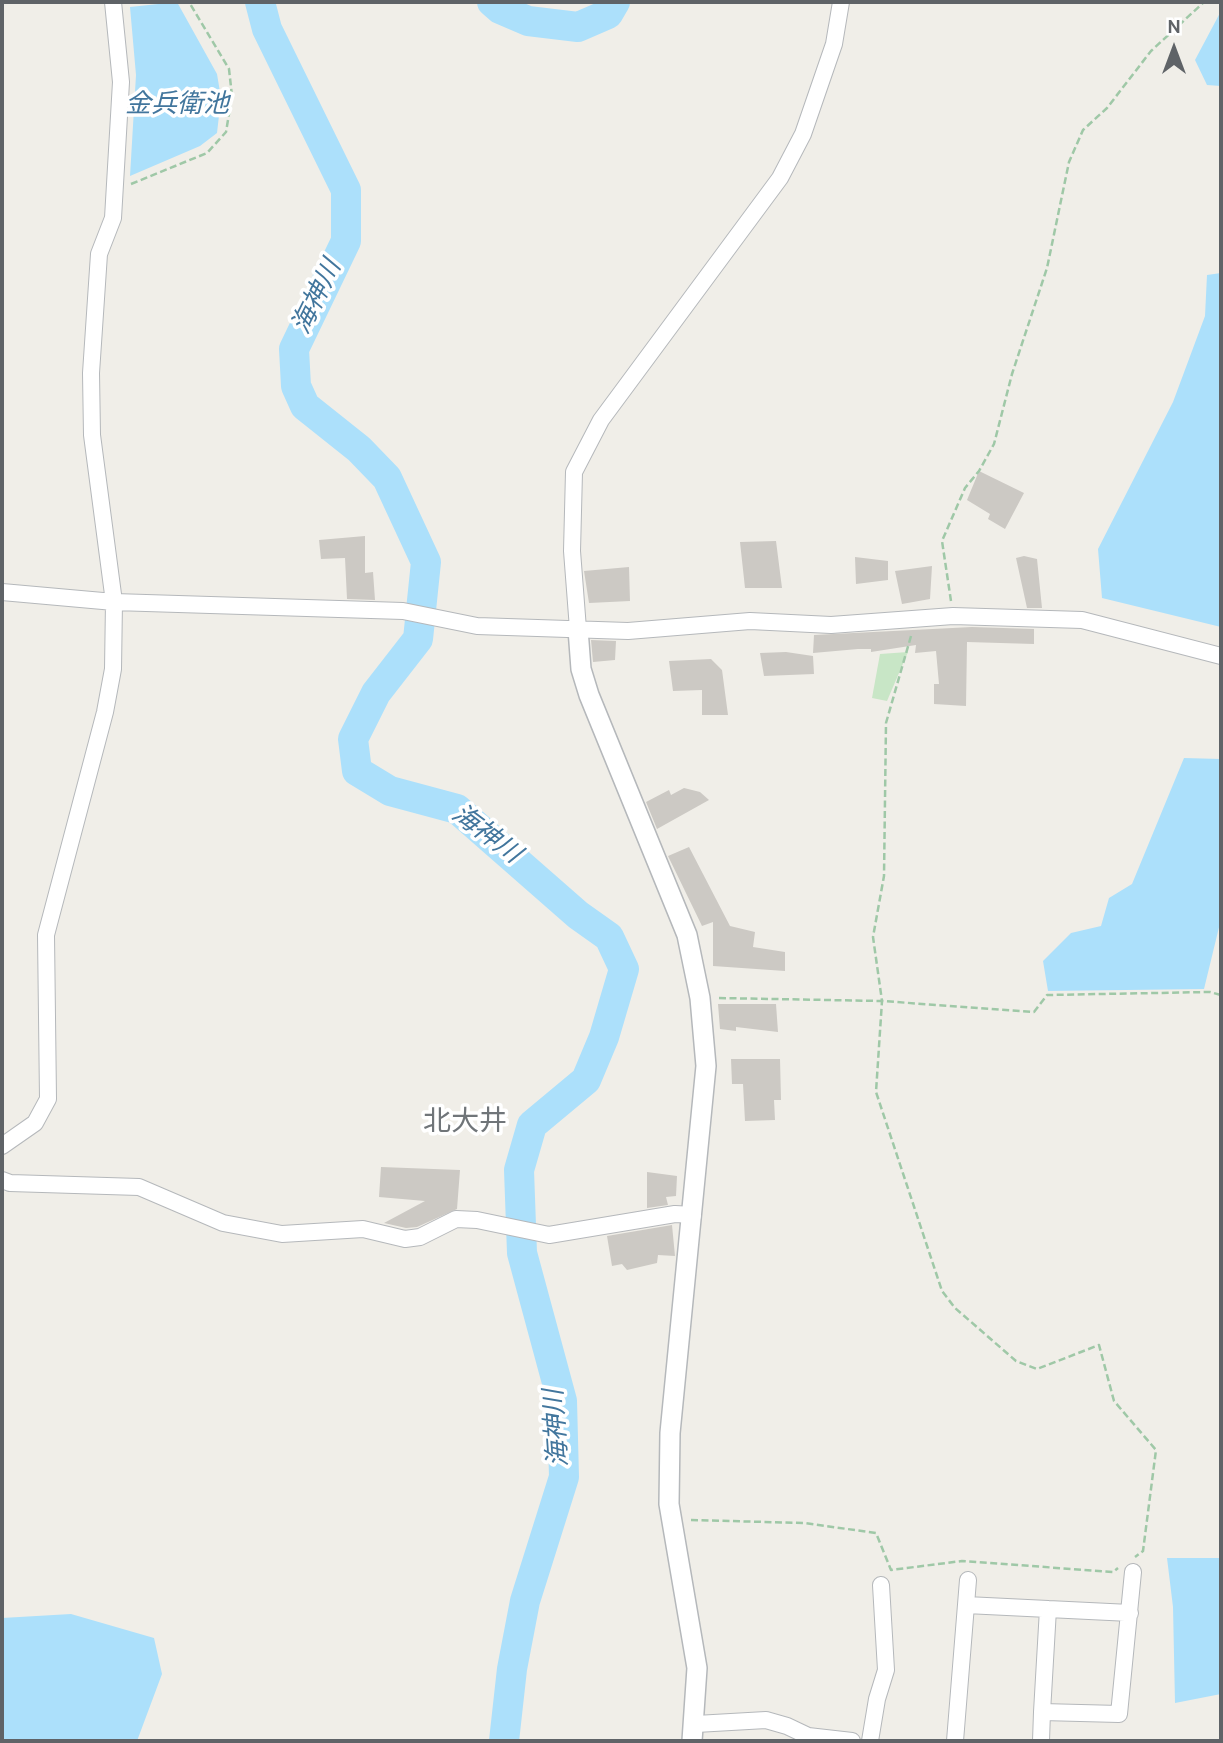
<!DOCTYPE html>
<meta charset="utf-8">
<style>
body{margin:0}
#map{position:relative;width:1223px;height:1743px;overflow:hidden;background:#f0eee8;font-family:Overpass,sans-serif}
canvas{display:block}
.frame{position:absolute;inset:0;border:4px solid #5f6367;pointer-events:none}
.north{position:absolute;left:1139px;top:14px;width:70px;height:70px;-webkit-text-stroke:5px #fff;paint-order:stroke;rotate:0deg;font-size:19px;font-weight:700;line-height:28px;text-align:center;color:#5f6367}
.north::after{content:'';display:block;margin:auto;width:24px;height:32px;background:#5f6367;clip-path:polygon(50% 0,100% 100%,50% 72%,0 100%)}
</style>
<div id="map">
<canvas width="1223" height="1743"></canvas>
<div class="frame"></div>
<div class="north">N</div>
</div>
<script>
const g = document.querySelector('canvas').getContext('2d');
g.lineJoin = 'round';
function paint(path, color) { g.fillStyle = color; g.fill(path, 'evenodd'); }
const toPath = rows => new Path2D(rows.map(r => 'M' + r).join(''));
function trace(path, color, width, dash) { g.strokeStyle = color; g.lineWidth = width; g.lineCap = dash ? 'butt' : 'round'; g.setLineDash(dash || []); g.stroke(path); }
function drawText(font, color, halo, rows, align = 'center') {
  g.font = font + ' Overpass,"Noto Sans JP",sans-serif'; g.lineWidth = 7; g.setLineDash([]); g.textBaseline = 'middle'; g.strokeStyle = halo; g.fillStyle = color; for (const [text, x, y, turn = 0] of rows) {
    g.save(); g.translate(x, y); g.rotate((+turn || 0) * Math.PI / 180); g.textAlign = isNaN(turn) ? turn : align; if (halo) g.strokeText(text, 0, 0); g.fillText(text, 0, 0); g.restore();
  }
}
paint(toPath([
 [908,652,887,701,872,698,880,654]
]), '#c8e6c6');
paint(toPath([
 [177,2,217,74,221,98,217,133,200,146,130,176,136,75,130,7],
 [1221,11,1221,86,1207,85,1195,60],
 [1221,273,1221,627,1102,598,1098,549,1173,402,1205,316,1207,275],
 [1184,758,1221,759,1221,919,1204,989,1048,991,1043,961,1071,933,1101,926,1109,898,1132,884],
 [1167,1558,1221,1558,1221,1694,1175,1703,1173,1607],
 [71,1614,154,1638,162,1674,137,1741,2,1741,2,1618]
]), '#ace0fb');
trace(toPath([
 [260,2,267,29,346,190,346,241,294,349,296,386,305,406,359,449,387,478,426,562,418,639,376,693,353,739,357,771,390,791,457,809,578,915,609,937,624,969,604,1037,586,1080,532,1125,519,1170,522,1253,562,1401,564,1477,525,1601,512,1669,504,1741],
 [492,2,500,9,528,21,578,27,608,14,615,2]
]), '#ace0fb', 30);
paint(toPath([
 [979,471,1024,493,1005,529,988,519,990,514,967,500],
 [365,536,365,573,373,572,375,600,347,599,345,558,321,559,319,540],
 [776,541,782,588,745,588,740,542],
 [1024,556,1037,559,1042,608,1027,608,1016,558],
 [855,557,888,561,888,580,856,584],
 [932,566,930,599,902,604,895,571],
 [629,567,630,601,589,603,584,571],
 [972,627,1034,629,1034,644,967,642,966,706,934,704,934,684,939,684,936,651,915,653,916,645,871,652,871,649,858,649,813,653,814,635],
 [591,640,616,641,615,660,593,662],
 [786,652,813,656,814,674,764,676,760,653],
 [711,659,722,670,728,715,702,715,702,690,673,691,669,661],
 [684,788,700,792,709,800,657,829,646,802,669,790,671,795],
 [689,847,730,926,755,932,753,947,785,952,785,971,713,966,713,922,702,926,668,856],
 [718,1004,776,1004,778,1032,736,1027,736,1031,720,1029],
 [731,1059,780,1059,781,1100,774,1100,775,1120,745,1121,743,1084,732,1084],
 [381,1167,460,1170,457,1209,417,1227,406,1228,384,1223,425,1201,379,1197],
 [647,1172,677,1176,676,1196,666,1197,668,1205,647,1208],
 [672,1225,675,1256,658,1255,657,1263,627,1270,622,1264,612,1266,607,1236]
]), '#ccc9c4');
const minor = toPath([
 [2,592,114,602,403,611,477,626,628,631,750,621,831,625,953,616,1082,620,1221,656],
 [578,629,572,551,574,472,601,420,780,178,803,134,834,44,841,2],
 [2,1146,35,1123,48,1099,46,935,105,712,113,669,114,602,92,435,91,373,99,254,113,218,121,82,113,2],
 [2,1180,10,1183,139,1187,223,1223,282,1234,363,1229,405,1239,420,1237,456,1219,477,1220,549,1235,675,1214,693,1215],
 [966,1605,1130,1613],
 [1042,1712,1048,1609],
 [696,1724,766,1720,787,1726,808,1736,852,1741],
 [870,1741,877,1699,886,1670,881,1585],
 [955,1741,968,1580],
 [1041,1741,1042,1712,1119,1714,1133,1572]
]);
const tertiary = toPath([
 [578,629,581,669,589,695,687,935,700,998,706,1066,670,1433,669,1504,697,1668,692,1741]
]);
trace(minor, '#b5b8bb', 18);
trace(tertiary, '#b5b8bb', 22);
trace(toPath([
 [131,184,207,153,226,132,232,96,229,69,189,2],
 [951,601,942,541,965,488,979,471,994,444,1012,374,1047,268,1069,162,1083,130,1107,108,1151,51,1204,2],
 [911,636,886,723,884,876,873,937,882,1001,876,1092,942,1291,955,1308,1016,1361,1037,1369,1099,1345,1114,1401,1156,1450,1143,1551,1135,1557],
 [719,998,882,1001,1034,1012,1047,995,1210,992,1221,995],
 [691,1520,804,1523,876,1533,891,1570,962,1561,1113,1572,1118,1568]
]), '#9fc8a7', 2.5, [7, 3.5]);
trace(minor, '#fff', 16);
trace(tertiary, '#fff', 19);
drawText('italic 26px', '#42769d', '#fff', [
 ["金兵衛池",177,107],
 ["海神川",319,298,-64],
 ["海神川",485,836,37],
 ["海神川",559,1428,-94]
]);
drawText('28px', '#707579', '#fff', [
 ["北大井",465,1124]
]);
</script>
